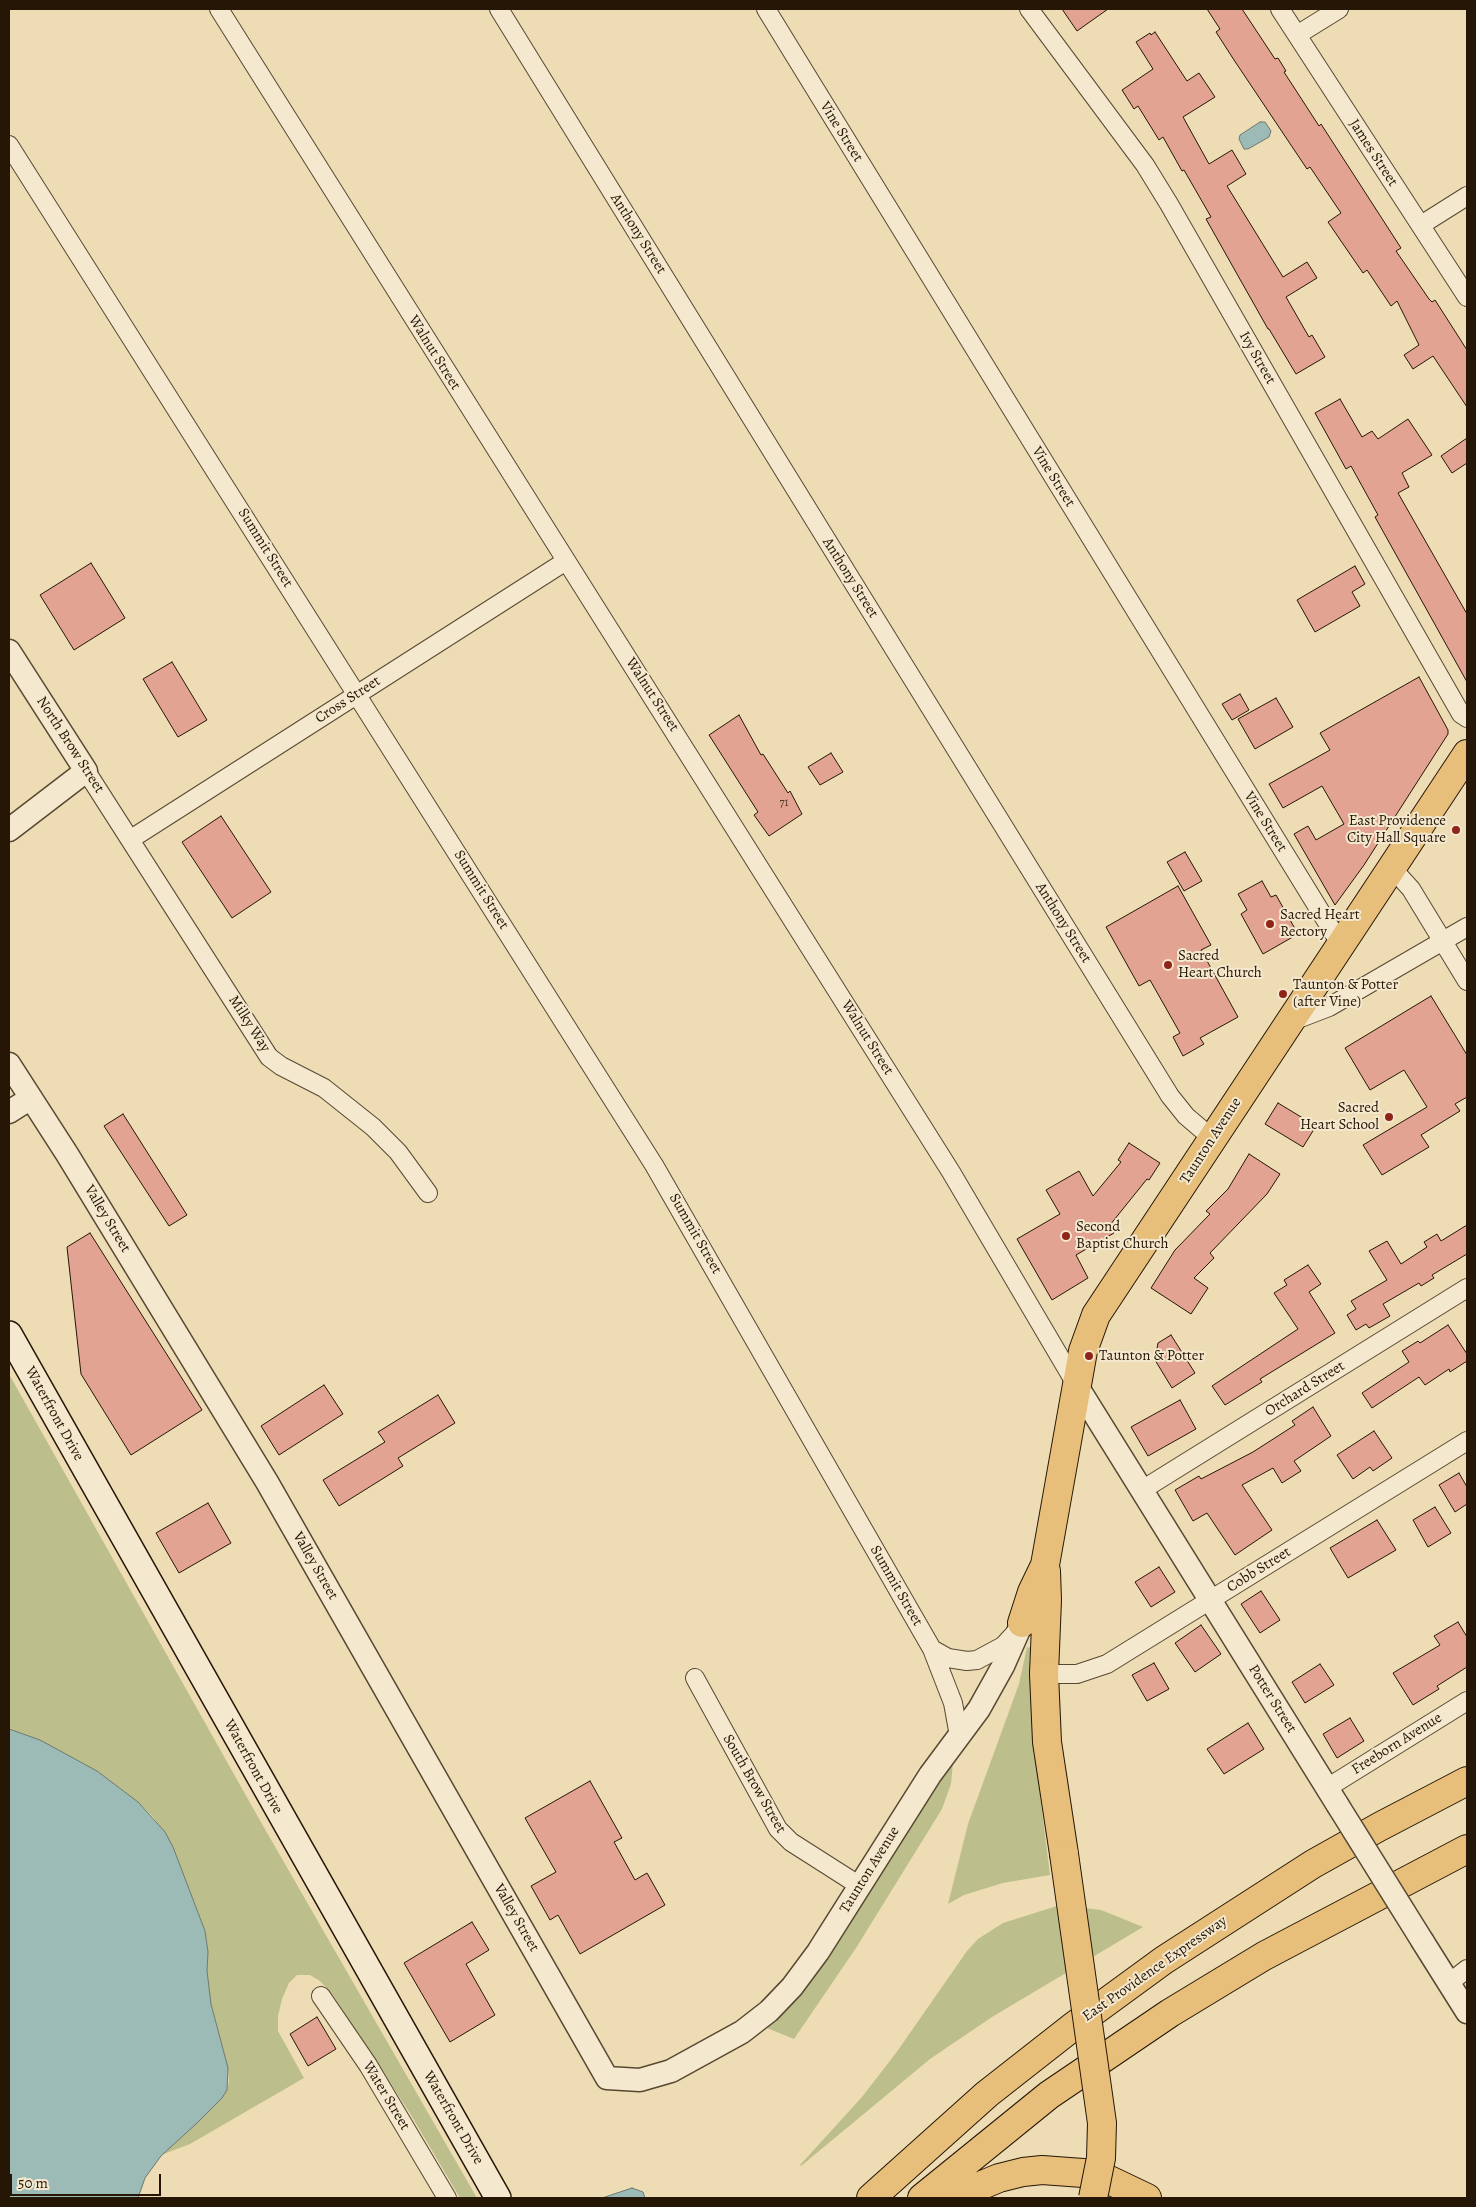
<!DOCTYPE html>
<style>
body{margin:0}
#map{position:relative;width:1476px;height:2207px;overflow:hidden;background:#eedcb5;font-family:Alegreya,serif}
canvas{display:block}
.frame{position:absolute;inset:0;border:10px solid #251605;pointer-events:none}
.scale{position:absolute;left:10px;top:2174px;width:151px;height:22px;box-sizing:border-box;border:2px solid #251605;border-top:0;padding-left:6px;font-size:15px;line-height:18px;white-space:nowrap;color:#251605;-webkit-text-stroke:4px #f4e8cf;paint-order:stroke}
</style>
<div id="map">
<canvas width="1476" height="2207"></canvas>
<div class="frame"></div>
<div class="scale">50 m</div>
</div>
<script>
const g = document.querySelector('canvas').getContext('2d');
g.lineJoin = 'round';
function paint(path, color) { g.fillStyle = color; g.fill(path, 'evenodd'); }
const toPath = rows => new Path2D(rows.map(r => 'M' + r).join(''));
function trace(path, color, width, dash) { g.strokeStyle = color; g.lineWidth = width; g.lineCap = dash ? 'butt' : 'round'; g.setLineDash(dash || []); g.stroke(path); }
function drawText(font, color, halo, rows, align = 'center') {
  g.font = font + ' Alegreya,serif'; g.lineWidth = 4; g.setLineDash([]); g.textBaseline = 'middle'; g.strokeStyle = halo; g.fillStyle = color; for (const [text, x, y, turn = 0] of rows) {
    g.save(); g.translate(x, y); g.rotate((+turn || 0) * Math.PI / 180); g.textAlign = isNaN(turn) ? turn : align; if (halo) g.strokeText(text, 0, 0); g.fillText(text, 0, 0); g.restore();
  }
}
paint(toPath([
 [9,1374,258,1817,477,2198,460,2198,411,2115,333,1995,320,1981,310,1975,297,1975,289,1983,282,1999,278,2016,278,2031,304,2078,190,2144,161,2155,207,2113,227,2090,229,2081,228,2068,211,2004,207,1971,208,1952,205,1931,173,1847,153,1817,138,1802,97,1771,40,1740,9,1729],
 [1027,1647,1032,1648,1031,1709,1036,1763,1050,1875,1003,1883,964,1895,948,1904,968,1824,1019,1684],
 [953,1762,951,1784,942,1809,856,1948,794,2039,767,2028,784,2013,816,1974,950,1763],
 [1060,1905,1101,1910,1143,1927,992,2017,930,2059,801,2166,800,2165,862,2097,896,2053,967,1951,978,1939,1003,1923]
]), '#bcbf8b');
const water = toPath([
 [1260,122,1265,122,1271,131,1269,137,1248,149,1244,149,1239,139,1240,135,1260,122],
 [9,1729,40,1740,97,1771,138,1802,165,1832,173,1847,205,1931,208,1952,207,1971,211,2004,228,2068,227,2090,222,2098,197,2123,161,2156,145,2178,138,2198,9,2198,9,1729],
 [632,2188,643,2192,645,2198,602,2198,632,2188]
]);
paint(water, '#9cbab6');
trace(water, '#6c786f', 1);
const building = toPath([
 [1062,9,1108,9,1077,31,1062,9],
 [1207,9,1242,9,1275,59,1278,58,1286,71,1284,72,1319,126,1321,124,1401,248,1396,251,1429,299,1432,302,1435,300,1467,350,1467,407,1433,356,1413,369,1404,355,1419,345,1397,301,1391,306,1367,270,1363,273,1343,244,1328,222,1341,213,1310,167,1307,169,1234,60,1216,32,1220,29,1207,9],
 [1155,32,1187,81,1199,73,1215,97,1183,117,1209,164,1232,150,1246,174,1227,186,1283,277,1307,262,1317,278,1286,297,1309,337,1312,335,1325,357,1296,374,1269,329,1268,329,1206,219,1211,217,1184,170,1182,171,1163,137,1159,140,1138,106,1134,109,1122,90,1153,69,1136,42,1150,33,1151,35,1155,32],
 [1340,399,1362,437,1372,431,1378,439,1408,419,1432,455,1402,473,1409,487,1398,493,1467,614,1467,682,1375,517,1378,515,1351,466,1346,469,1315,413,1340,399],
 [1467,438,1467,463,1452,473,1441,456,1467,438],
 [91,563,125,618,74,650,40,595,91,563],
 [1355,566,1365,584,1352,592,1360,606,1315,632,1297,600,1355,566],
 [172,662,207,720,178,737,143,679,172,662],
 [1419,677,1448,730,1448,734,1364,865,1335,905,1294,834,1308,826,1316,840,1344,824,1322,786,1283,808,1269,784,1330,750,1320,733,1419,677],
 [1240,694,1249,710,1232,720,1222,704,1240,694],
 [1276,698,1293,727,1255,749,1238,719,1276,698],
 [739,715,761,755,763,754,788,793,790,791,802,814,769,836,754,815,758,812,709,735,739,715],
 [831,753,843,772,820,785,808,767,831,753],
 [221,816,271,892,232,918,182,842,221,816],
 [1185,852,1202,881,1184,891,1167,862,1185,852],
 [1262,881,1271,897,1276,895,1298,934,1263,954,1241,914,1247,910,1238,894,1262,881],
 [1178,886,1211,945,1201,950,1238,1017,1200,1038,1204,1044,1183,1056,1173,1037,1180,1033,1150,980,1139,986,1106,927,1178,886],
 [1431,996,1467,1055,1467,1097,1455,1104,1460,1111,1421,1135,1429,1147,1382,1175,1363,1145,1427,1107,1404,1070,1370,1090,1345,1048,1431,996],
 [1278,1103,1316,1126,1303,1147,1265,1124,1278,1103],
 [123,1114,187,1215,169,1226,104,1126,123,1114],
 [1129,1143,1160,1163,1149,1180,1147,1179,1110,1225,1114,1233,1076,1255,1088,1278,1052,1300,1017,1239,1060,1214,1046,1190,1079,1171,1093,1196,1121,1162,1118,1160,1129,1143],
 [1249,1154,1280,1174,1267,1194,1210,1253,1214,1258,1194,1278,1208,1288,1191,1314,1151,1288,1175,1250,1210,1214,1206,1211,1228,1189,1249,1154],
 [1467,1225,1467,1254,1432,1275,1434,1278,1421,1286,1419,1283,1383,1304,1390,1316,1369,1328,1366,1324,1356,1330,1347,1315,1356,1309,1351,1301,1387,1280,1369,1251,1387,1241,1401,1264,1427,1247,1424,1242,1437,1234,1441,1241,1467,1225],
 [90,1233,202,1410,131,1455,81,1374,67,1247,90,1233],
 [1308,1265,1321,1284,1309,1292,1335,1333,1260,1379,1262,1382,1225,1405,1212,1386,1298,1329,1274,1293,1287,1285,1284,1280,1308,1265],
 [1448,1325,1467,1354,1467,1361,1450,1372,1449,1369,1425,1385,1419,1377,1372,1408,1362,1393,1409,1362,1402,1351,1418,1341,1420,1343,1448,1325],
 [1171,1335,1195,1373,1172,1388,1155,1360,1158,1343,1171,1335],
 [324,1385,343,1414,279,1455,261,1426,324,1385],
 [438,1395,455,1423,398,1458,403,1466,339,1506,323,1480,385,1442,378,1432,438,1395],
 [1180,1400,1196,1429,1148,1456,1131,1427,1180,1400],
 [1313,1407,1331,1436,1294,1461,1301,1471,1282,1483,1273,1468,1242,1485,1272,1530,1235,1555,1207,1513,1193,1521,1175,1490,1199,1476,1201,1479,1253,1452,1295,1425,1292,1421,1313,1407],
 [1374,1431,1392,1458,1373,1471,1370,1467,1353,1479,1337,1455,1374,1431],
 [1459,1473,1467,1487,1467,1504,1455,1512,1439,1485,1459,1473],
 [208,1503,231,1543,179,1573,156,1533,208,1503],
 [1435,1507,1451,1533,1428,1547,1413,1520,1435,1507],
 [1377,1520,1396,1550,1348,1578,1330,1548,1377,1520],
 [1159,1567,1175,1592,1151,1607,1135,1582,1159,1567],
 [1261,1591,1280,1620,1260,1633,1241,1604,1261,1591],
 [1458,1622,1467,1637,1467,1667,1437,1686,1439,1689,1413,1705,1393,1673,1440,1645,1434,1636,1458,1622],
 [1201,1625,1221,1654,1195,1672,1175,1643,1201,1625],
 [1154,1663,1169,1689,1147,1701,1132,1675,1154,1663],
 [1320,1664,1334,1685,1305,1703,1292,1682,1320,1664],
 [1350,1718,1364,1741,1337,1758,1323,1734,1350,1718],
 [1248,1723,1264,1749,1224,1774,1207,1749,1248,1723],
 [590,1781,622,1838,614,1842,635,1880,647,1873,665,1905,580,1954,558,1915,550,1920,531,1886,556,1872,525,1818,590,1781],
 [472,1922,489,1950,466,1964,495,2015,450,2042,404,1963,472,1922],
 [317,2017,336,2049,308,2066,290,2034,317,2017]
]);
paint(building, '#e3a392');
trace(building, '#251605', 1);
const minor = toPath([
 [219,9,951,1172,1077,1386],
 [499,9,1170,1096,1186,1116,1213,1139],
 [766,9,1341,945],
 [1029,9,1145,165,1169,204,1461,714,1467,718],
 [1280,9,1467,297],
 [1297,35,1339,9],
 [9,145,654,1165,932,1649,953,1703,959,1736],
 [1421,225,1467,196],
 [86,771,269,1057,281,1066,324,1088,373,1127,398,1152,428,1193],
 [131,839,566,561],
 [1392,868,1411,889,1467,981],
 [1290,1022,1329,1007,1467,927],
 [1142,1490,1467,1288],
 [932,1649,948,1658,967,1661,977,1660,1003,1646,1015,1633],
 [1044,1674,1077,1674,1107,1664,1467,1441],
 [695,1678,778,1829,791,1842,860,1886],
 [1327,1788,1467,1701],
 [1449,1983,1467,1969],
 [321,1996,368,2065,447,2198]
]);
const tertiary = toPath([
 [9,651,86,771,9,830],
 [9,1064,67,1154,267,1482,607,2078,640,2080,671,2071,742,2032,769,2011,792,1987,818,1952,930,1775,979,1709,1003,1666,1022,1623],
 [9,1112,31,1098],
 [1077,1386,1337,1804],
 [1423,1942,1467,2012]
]);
const secondary = toPath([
 [9,1334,498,2198]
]);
const trunk = toPath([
 [1022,1623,1032,1592,1045,1565,1083,1351,1096,1315,1467,754],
 [1044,1674,1047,1600,1046,1571]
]);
const motorway = toPath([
 [1044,1674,1047,1742,1064,1854],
 [871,2198,987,2094,1075,2025,1164,1960,1313,1864,1379,1827,1467,1781],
 [922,2198,1049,2095,1170,2013,1264,1956,1467,1849],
 [951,2198,999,2178,1023,2172,1042,2170,1083,2173,1103,2177,1147,2198]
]);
trace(minor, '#574831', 20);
trace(tertiary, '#574831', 25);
trace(secondary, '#251605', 28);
trace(trunk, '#251605', 30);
trace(motorway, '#251605', 30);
trace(minor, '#f4e8cf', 18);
trace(tertiary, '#f4e8cf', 22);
trace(secondary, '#f4e8cf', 25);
trace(trunk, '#e7be7a', 28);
trace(motorway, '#e7be7a', 28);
const tertiaryBridge = toPath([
 [1337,1804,1423,1942]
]);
const motorwayBridge = toPath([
 [1064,1854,1102,2123,1101,2158,1093,2198]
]);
trace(tertiaryBridge, '#574831', 25, []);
trace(motorwayBridge, '#251605', 30, []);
trace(tertiaryBridge, '#f4e8cf', 22);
trace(motorwayBridge, '#e7be7a', 28);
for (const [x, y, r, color] of [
 [1456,830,5,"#8f2418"],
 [1270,924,5,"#8f2418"],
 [1168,965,5,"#8f2418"],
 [1283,994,5,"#8f2418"],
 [1389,1117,5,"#8f2418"],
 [1066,1236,5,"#8f2418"],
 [1089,1356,5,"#8f2418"]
]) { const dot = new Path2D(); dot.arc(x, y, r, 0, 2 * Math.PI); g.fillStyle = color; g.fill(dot); trace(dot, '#f4e8cf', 2); }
drawText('12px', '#543928', null, [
 ["71",784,803]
]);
drawText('15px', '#251605', '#f4e8cf', [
 ["Vine Street",841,132,58],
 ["James Street",1373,153,57],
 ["Anthony Street",638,234,58],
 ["Walnut Street",434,353,58],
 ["Ivy Street",1257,358,60],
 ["Vine Street",1053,477,58],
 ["Summit Street",265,548,58],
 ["Anthony Street",850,578,58],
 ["Walnut Street",652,695,57],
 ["Cross Street",348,700,-33],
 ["North Brow Street",70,745,57],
 ["Vine Street",1265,822,58],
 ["Summit Street",481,890,58],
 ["Anthony Street",1063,923,58],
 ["Milky Way",249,1024,57],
 ["Walnut Street",867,1038,58],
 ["Taunton Avenue",1211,1141,-57],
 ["Valley Street",107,1219,59],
 ["Summit Street",695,1234,60],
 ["Orchard Street",1305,1389,-32],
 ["Waterfront Drive",54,1414,61],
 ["Valley Street",315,1566,60],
 ["Cobb Street",1259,1570,-32],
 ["Summit Street",896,1586,60],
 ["Potter Street",1272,1699,58],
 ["Freeborn Avenue",1397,1744,-32],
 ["Waterfront Drive",253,1767,61],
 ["South Brow Street",754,1784,60],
 ["Taunton Avenue",870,1870,-58],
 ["Valley Street",516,1918,60],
 ["East Providence Expressway",1155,1969,-35],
 ["Water Street",386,2096,59],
 ["Waterfront Drive",453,2118,60]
]);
drawText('15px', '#251605', '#f4e8cf', [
 ["East Providence",1446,821,"right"],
 ["City Hall Square",1446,838,"right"],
 ["Sacred Heart",1280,915],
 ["Rectory",1280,932],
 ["Sacred",1178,956],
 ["Heart Church",1178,973],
 ["Taunton & Potter",1293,985],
 ["(after Vine)",1293,1002],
 ["Sacred",1379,1108,"right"],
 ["Heart School",1379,1125,"right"],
 ["Second",1076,1227],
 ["Baptist Church",1076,1244],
 ["Taunton & Potter",1099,1356]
], 'left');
</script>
